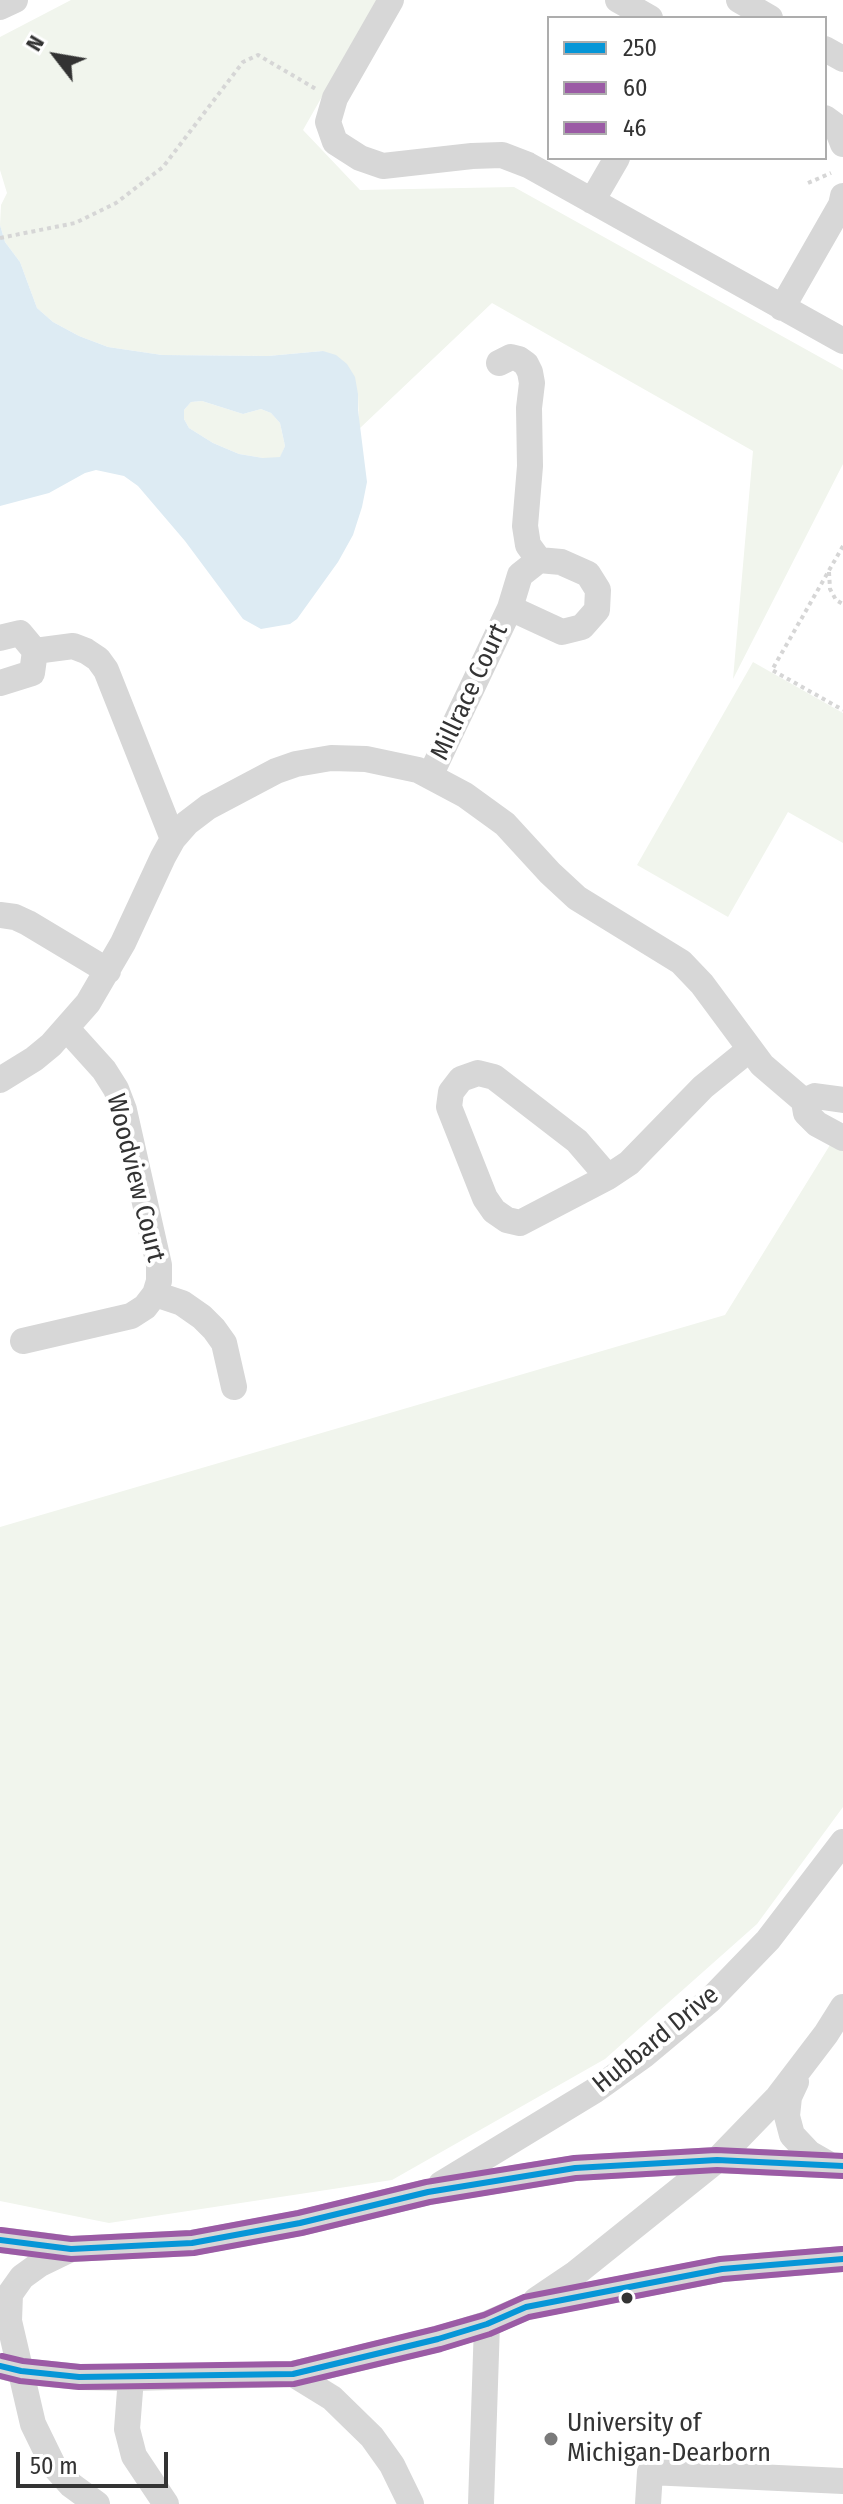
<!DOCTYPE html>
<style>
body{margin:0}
#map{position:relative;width:843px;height:2504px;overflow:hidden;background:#fff;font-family:"Fira Sans Condensed",sans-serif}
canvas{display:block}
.legend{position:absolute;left:547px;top:16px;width:280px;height:144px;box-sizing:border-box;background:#fff;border:2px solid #adadad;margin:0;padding:10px 14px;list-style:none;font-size:24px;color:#333}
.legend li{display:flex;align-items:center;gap:16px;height:40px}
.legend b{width:40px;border:2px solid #adadad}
.north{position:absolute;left:16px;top:16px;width:80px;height:80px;-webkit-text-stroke:6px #fff;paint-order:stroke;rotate:301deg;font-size:22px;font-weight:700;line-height:32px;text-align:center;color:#333}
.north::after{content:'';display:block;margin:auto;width:28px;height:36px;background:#333;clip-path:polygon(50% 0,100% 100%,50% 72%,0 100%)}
.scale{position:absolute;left:16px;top:2452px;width:152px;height:36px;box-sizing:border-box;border:4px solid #333;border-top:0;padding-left:10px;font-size:24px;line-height:28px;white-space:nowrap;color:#333;-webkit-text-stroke:6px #fff;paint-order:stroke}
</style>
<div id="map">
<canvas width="843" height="2504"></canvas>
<ul class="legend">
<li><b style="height:10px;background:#0696d7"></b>250</li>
<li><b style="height:10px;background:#9b5ba5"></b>60</li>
<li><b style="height:10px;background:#9b5ba5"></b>46</li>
</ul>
<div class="north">N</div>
<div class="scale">50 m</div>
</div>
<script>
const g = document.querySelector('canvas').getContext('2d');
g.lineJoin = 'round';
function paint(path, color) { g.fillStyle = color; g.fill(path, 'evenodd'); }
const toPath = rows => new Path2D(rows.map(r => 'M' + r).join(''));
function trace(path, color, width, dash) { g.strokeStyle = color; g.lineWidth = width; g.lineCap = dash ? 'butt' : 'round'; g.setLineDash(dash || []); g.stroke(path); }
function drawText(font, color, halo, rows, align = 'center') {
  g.font = font + ' "Fira Sans Condensed",sans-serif'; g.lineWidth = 8; g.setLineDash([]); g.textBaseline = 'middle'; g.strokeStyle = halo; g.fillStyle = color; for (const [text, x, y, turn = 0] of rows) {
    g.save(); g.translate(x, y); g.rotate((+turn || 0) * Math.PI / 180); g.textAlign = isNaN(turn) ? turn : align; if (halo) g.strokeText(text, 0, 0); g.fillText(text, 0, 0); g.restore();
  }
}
paint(toPath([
 [71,0,377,0,303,130,360,190,514,187,843,370,843,464,733,679,753,451,492,303,359,429,358,394,323,351,268,356,162,355,108,347,79,336,53,322,37,308,20,262,5,242,0,225,1,205,7,193,0,170,0,37],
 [202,401,243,414,261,409,271,413,280,423,285,446,280,458,263,458,239,454,213,443,189,428,184,419,184,410,191,402],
 [753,662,843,713,843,843,788,812,728,917,637,865],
 [830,1145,843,1150,843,1807,757,1924,605,2059,392,2180,109,2223,0,2201,0,1527,725,1315]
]), '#f1f5ed');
paint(toPath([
 [0,225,5,242,20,262,37,308,53,322,79,336,108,347,162,355,268,356,323,351,336,355,347,364,355,377,358,394,358,410,367,482,362,507,353,535,338,562,297,619,290,624,261,629,243,619,185,541,138,486,124,476,96,470,85,473,49,493,0,506],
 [202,401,243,414,261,409,271,413,280,423,285,446,280,457,263,458,239,454,213,443,189,428,184,419,184,410,191,402]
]), '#ddebf3');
trace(toPath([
 [808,183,831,173],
 [0,238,75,223,116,203,163,167,243,62,258,55,316,89],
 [843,546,772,670,843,710],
 [829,572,830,589,836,600,843,604]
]), '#d6d6d6', 4, [4, 4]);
trace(toPath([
 [391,0,335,98,328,122,335,142,360,158,383,166,472,156,502,155,528,165,843,341],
 [618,0,650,18],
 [739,0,770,18],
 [0,7,15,0],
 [825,49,843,59],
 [825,118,836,126,843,144],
 [592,201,617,158],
 [782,308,841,205,843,196],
 [499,363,511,357,519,359,526,364,530,372,532,383,529,408,530,466,525,526,528,545,539,560],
 [0,638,20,633,35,651,32,673,0,683],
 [35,651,73,646,86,651,98,659,106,670,173,839],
 [430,776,510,608,520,575,539,560,561,562,588,574,598,590,597,610,582,627,562,632,510,608],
 [0,915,15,917,28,923,108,971],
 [0,1080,34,1059,51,1045,88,1003,123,943,163,857,173,839,187,823,208,807,276,771,296,764,331,758,366,759,418,770,465,795,505,824,550,873,577,898,681,962,702,984,762,1065,804,1101,806,1113,817,1124,843,1138],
 [804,1101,815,1096,843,1100],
 [608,1177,577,1141,494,1077,478,1073,461,1079,451,1092,449,1107,485,1198,494,1211,507,1220,520,1223,608,1177,629,1163,703,1087,750,1049],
 [155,1294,182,1303,202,1317,214,1329,224,1343,234,1387],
 [23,1341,131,1316,145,1307,155,1294,159,1281,159,1265,124,1110,116,1089,104,1070,67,1029],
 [796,2082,789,2097,787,2116,792,2135,809,2153,830,2165],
 [441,2184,594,2091,643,2056,710,2000,768,1940,843,1842],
 [0,2240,71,2249,192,2243,300,2223,428,2192,575,2168,717,2160,843,2166],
 [71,2249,40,2264,22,2277,10,2294,9,2321,33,2424,53,2465,71,2485,97,2504],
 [536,2300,576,2273,717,2160,778,2097,826,2034,843,2007],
 [0,2366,21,2371,79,2377,131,2378,293,2374,438,2339,487,2324,526,2307,722,2269,843,2259],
 [293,2374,332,2398,372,2437,392,2465,411,2504],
 [131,2378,127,2429,134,2456,166,2504],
 [481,2504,487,2324],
 [648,2504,650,2472,843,2481]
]), '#d7d7d7', 26);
trace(toPath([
 [0,2240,71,2249,192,2243,300,2223,428,2192,575,2168,717,2160,843,2166],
 [0,2366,21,2371,79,2377,293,2374,438,2339,487,2324,526,2307,722,2269,843,2259]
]), '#0696d7', 6);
trace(toPath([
 [0,2250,71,2259,194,2253,302,2233,430,2202,576,2178,717,2170,843,2176],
 [0,2376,20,2381,79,2387,294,2384,441,2349,490,2334,529,2317,723,2279,843,2269]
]), '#9b5ba5', 6);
trace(toPath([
 [1,2230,71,2239,191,2233,298,2213,426,2182,574,2158,716,2150,843,2156],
 [2,2356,23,2361,80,2367,292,2364,435,2329,484,2315,524,2297,720,2259,842,2249]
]), '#9b5ba5', 6);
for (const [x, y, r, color] of [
 [627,2298,7,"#333"],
 [551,2439,8,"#7a7a7a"]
]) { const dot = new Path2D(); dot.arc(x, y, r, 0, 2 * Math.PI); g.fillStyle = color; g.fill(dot); trace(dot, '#fff', 3); }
drawText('26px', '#333', '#fff', [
 ["Millrace Court",470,692,-65],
 ["Woodview Court",135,1178,76],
 ["Hubbard Drive",656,2040,-39]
]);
drawText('26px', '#333', '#fff', [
 ["University of",567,2424],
 ["Michigan-Dearborn",567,2454]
], 'left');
</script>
